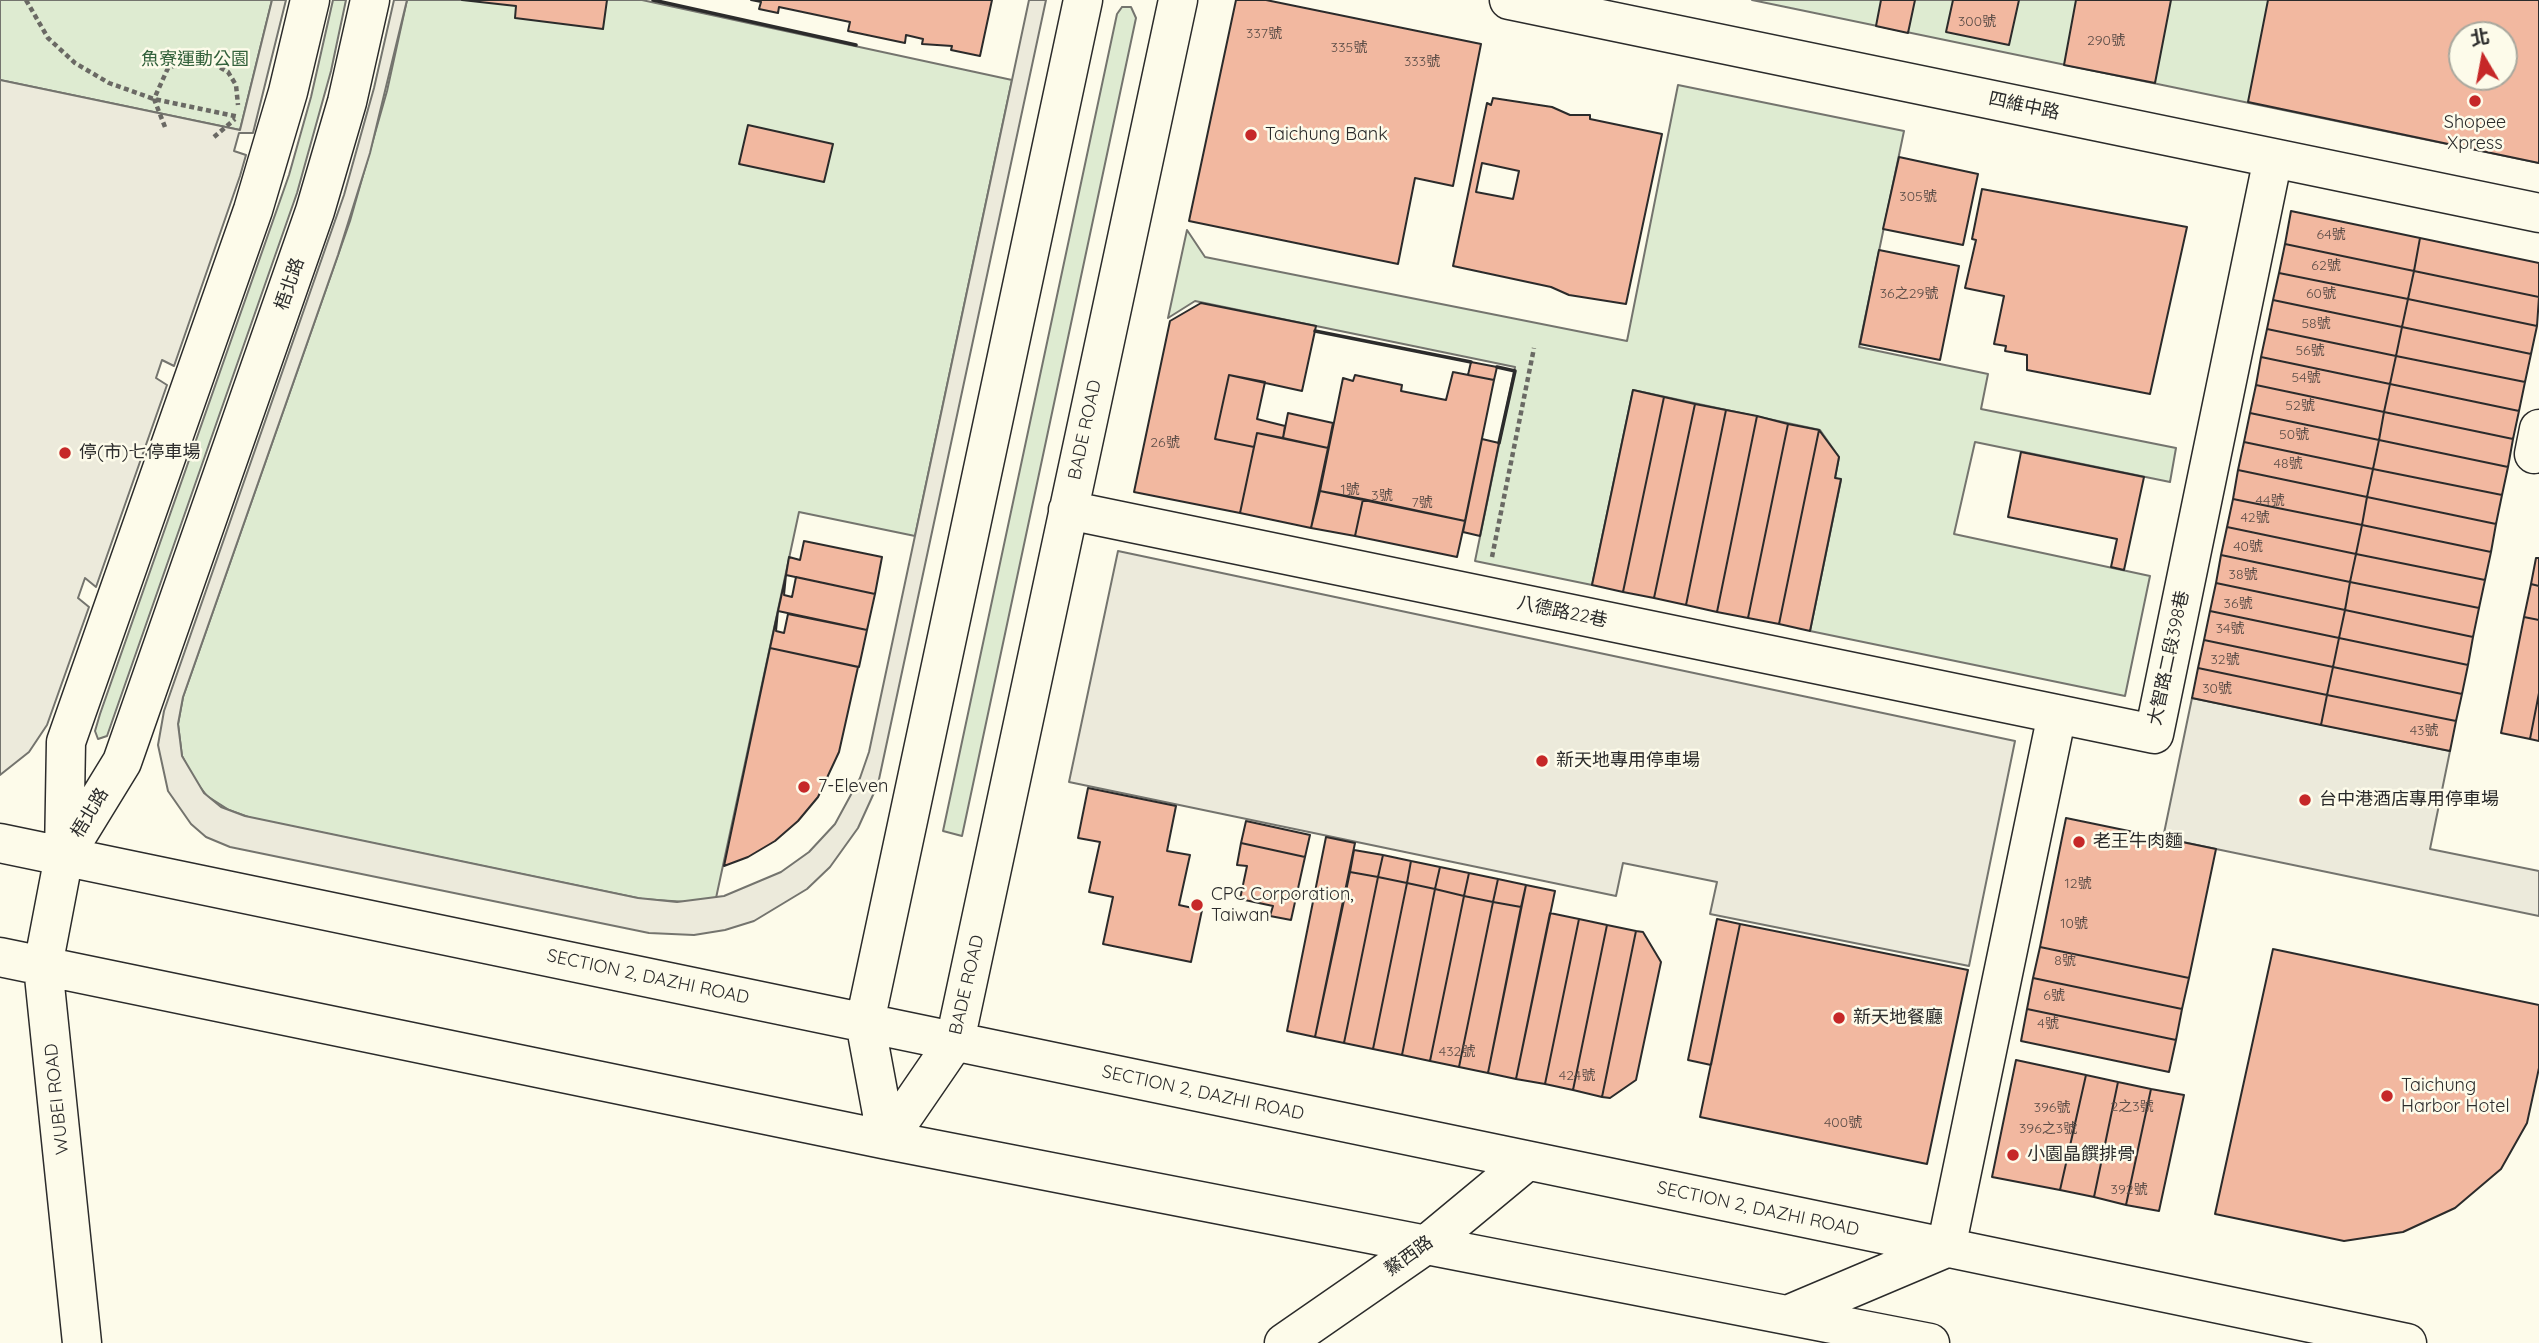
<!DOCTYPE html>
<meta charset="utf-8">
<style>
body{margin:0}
#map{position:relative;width:2539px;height:1343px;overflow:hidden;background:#fdfbea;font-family:Quicksand,"Noto Sans TC",sans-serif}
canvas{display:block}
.north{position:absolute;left:2448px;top:21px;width:70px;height:70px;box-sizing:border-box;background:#fdfbea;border:2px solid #a9a89e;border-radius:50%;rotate:350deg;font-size:19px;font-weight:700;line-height:28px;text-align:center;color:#2b2b2b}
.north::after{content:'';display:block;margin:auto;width:24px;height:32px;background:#c62828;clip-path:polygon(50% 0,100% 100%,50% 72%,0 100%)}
</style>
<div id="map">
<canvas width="2539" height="1343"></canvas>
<div class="north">北</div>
</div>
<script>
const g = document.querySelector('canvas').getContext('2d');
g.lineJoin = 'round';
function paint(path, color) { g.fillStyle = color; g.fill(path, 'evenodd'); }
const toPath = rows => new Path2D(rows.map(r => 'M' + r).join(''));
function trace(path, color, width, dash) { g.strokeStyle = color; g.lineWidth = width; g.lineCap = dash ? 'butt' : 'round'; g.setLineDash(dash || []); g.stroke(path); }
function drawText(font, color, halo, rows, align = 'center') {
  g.font = font + ' Quicksand,"Noto Sans TC",sans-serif'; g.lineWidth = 5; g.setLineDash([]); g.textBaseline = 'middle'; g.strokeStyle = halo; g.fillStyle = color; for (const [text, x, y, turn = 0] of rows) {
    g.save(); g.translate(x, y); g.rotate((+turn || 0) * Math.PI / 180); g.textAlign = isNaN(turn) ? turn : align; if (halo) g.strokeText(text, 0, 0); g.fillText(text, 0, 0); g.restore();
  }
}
const green = toPath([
 [0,0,272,0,240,130,0,80,0,0],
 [333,0,346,0,331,71,297,193,107,736,98,739,95,731,100,714,289,175,311,97,333,0],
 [407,0,642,0,1012,80,915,536,799,512,716,898,686,902,642,899,251,818,229,810,207,796,193,778,182,756,178,724,183,697,350,221,387,91,407,0],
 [1752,0,2539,0,2539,163,1752,0],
 [2462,35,2504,35,2504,77,2462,77,2462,35],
 [1122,7,1131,7,1136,18,962,836,943,831,1117,14,1122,7],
 [1678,85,1904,131,1859,347,1988,374,1981,409,2176,448,2170,482,1975,442,1954,534,2150,576,2125,696,1810,631,1841,480,1835,478,1839,457,1820,430,1633,390,1592,585,1475,561,1515,367,1195,301,1168,318,1187,230,1205,257,1627,341,1678,85]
]);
paint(green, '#deebd1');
trace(green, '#74746e', 2);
const parking = toPath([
 [272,0,286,0,253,133,239,133,234,151,246,155,240,176,174,366,162,360,156,378,167,385,96,587,85,578,78,598,89,607,47,725,29,752,0,775,0,80,240,130,272,0],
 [394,0,407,0,370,153,338,255,183,697,178,724,182,756,204,793,221,807,245,816,638,898,677,902,724,896,781,872,809,852,835,824,860,778,869,752,1029,0,1046,0,878,784,858,828,830,867,807,889,754,921,725,930,694,935,649,933,230,847,206,837,191,824,168,791,158,745,164,711,344,195,374,88,394,0],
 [1118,551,2015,741,1969,966,1710,914,1717,882,1623,863,1616,896,1069,782,1118,551],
 [2192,698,2450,751,2430,849,2539,871,2539,916,2163,838,2192,698]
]);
paint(parking, '#eceadb');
trace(parking, '#74746e', 2);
const building = toPath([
 [462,0,607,0,603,29,515,18,516,6,462,0],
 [751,0,992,0,980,56,951,50,952,46,922,44,923,39,906,35,905,43,848,31,850,22,779,7,778,13,759,9,761,2,751,0],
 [1236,0,1266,0,1481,44,1453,186,1415,178,1398,264,1189,221,1236,0],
 [1881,0,1915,0,1908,33,1876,26,1881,0],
 [1953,0,2019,0,2009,45,1946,32,1953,0],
 [2076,0,2171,0,2155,83,2064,65,2076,0],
 [2268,0,2539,0,2539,163,2248,102,2268,0],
 [2462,35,2504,35,2504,77,2462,77,2462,35],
 [1493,98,1552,107,1570,115,1590,115,1590,119,1662,134,1626,304,1569,295,1551,287,1453,266,1487,103,1491,105,1493,98],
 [1482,163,1519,171,1513,199,1476,192,1482,163],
 [748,125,833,144,824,182,739,164,748,125],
 [1899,157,1978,174,1963,245,1883,229,1899,157],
 [1982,189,2187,227,2150,394,2027,370,2027,355,2005,351,2006,346,1994,344,2004,296,1965,288,1976,240,1972,239,1982,189],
 [2291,211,2420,238,2414,271,2285,244,2291,211],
 [2420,238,2539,263,2539,297,2414,271,2420,238],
 [2285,244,2414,271,2408,299,2279,273,2285,244],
 [1879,250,1959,266,1940,360,1860,344,1879,250],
 [2414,271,2539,297,2537,326,2408,299,2414,271],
 [2279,273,2408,299,2402,327,2273,300,2279,273],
 [2408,299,2537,326,2531,354,2402,327,2408,299],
 [2273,300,2402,327,2396,356,2267,329,2273,300],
 [1201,303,1316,326,1302,391,1229,375,1215,439,1254,447,1240,513,1134,492,1170,321,1201,303],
 [2402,327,2531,354,2525,382,2396,356,2402,327],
 [2267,329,2396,356,2390,384,2261,357,2267,329],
 [2396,356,2525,382,2519,411,2390,384,2396,356],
 [2261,357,2390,384,2384,412,2256,385,2261,357],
 [1471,362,1497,367,1494,380,1468,375,1471,362],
 [1453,372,1494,380,1465,521,1320,491,1343,378,1353,381,1355,375,1402,385,1401,391,1446,400,1453,372],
 [1229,375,1265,382,1257,419,1285,426,1283,438,1257,433,1254,447,1215,439,1229,375],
 [2390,384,2519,411,2513,439,2384,412,2390,384],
 [2256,385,2384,412,2379,440,2250,413,2256,385],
 [1633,390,1664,397,1623,592,1592,585,1633,390],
 [1664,397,1695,404,1654,598,1623,592,1664,397],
 [1695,404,1726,410,1686,605,1654,598,1695,404],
 [1726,410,1757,416,1717,612,1686,605,1726,410],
 [2384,412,2513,439,2508,467,2379,440,2384,412],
 [1288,413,1333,423,1328,448,1283,438,1288,413],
 [2250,413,2379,440,2373,469,2244,442,2250,413],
 [1757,416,1788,424,1748,618,1717,612,1757,416],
 [1788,424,1819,430,1779,624,1748,618,1788,424],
 [1819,430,1839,457,1835,478,1841,479,1810,631,1779,624,1819,430],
 [1257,433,1328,448,1311,528,1240,513,1257,433],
 [1482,439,1499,443,1480,536,1463,532,1482,439],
 [2379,440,2508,467,2502,495,2373,469,2379,440],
 [2244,442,2373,469,2367,497,2238,470,2244,442],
 [2021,452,2144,477,2124,570,2111,567,2117,539,2008,517,2021,452],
 [2373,469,2502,495,2496,524,2367,497,2373,469],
 [2238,470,2367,497,2362,525,2233,499,2238,470],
 [1320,491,1363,499,1355,536,1311,528,1320,491],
 [2367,497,2496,524,2491,552,2362,525,2367,497],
 [1363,499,1465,521,1457,557,1355,536,1363,499],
 [2233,499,2362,525,2356,554,2227,527,2233,499],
 [2362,525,2491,552,2485,580,2356,554,2362,525],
 [2227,527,2356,554,2350,582,2221,555,2227,527],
 [804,541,882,557,875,594,786,575,789,557,800,560,804,541],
 [2356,554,2485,580,2479,608,2350,582,2356,554],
 [2221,555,2350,582,2345,610,2216,583,2221,555],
 [2536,558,2539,558,2539,586,2531,584,2536,558],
 [786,575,784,595,792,597,796,577,875,594,867,630,778,611,786,575],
 [2350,582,2479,608,2473,637,2345,610,2350,582],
 [2216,583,2345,610,2339,638,2210,611,2216,583],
 [2531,584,2539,586,2539,620,2524,617,2531,584],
 [2345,610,2473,637,2468,665,2339,638,2345,610],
 [778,611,776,631,784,633,788,614,867,630,859,667,770,648,778,611],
 [2210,611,2339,638,2333,667,2204,640,2210,611],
 [2524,617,2539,620,2539,693,2530,739,2501,733,2524,617],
 [2339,638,2468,665,2462,694,2333,667,2339,638],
 [2204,640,2333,667,2327,695,2198,668,2204,640],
 [770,648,858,667,839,752,818,797,798,821,775,841,748,857,724,866,770,648],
 [2333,667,2462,694,2456,721,2327,695,2333,667],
 [2198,668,2327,695,2321,725,2192,698,2198,668],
 [2539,693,2539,741,2530,739,2539,693],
 [2327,695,2456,721,2450,751,2321,725,2327,695],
 [1088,788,1176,806,1167,851,1190,855,1179,905,1202,910,1191,962,1103,944,1113,897,1089,892,1100,842,1078,838,1088,788],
 [2066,818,2216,849,2189,978,2040,947,2066,818],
 [1246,821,1310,835,1305,857,1241,843,1246,821],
 [1326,837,1355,843,1315,1037,1287,1031,1326,837],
 [1241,843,1305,857,1291,920,1270,916,1273,906,1240,899,1247,866,1237,865,1241,843],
 [1354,850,1383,855,1378,877,1350,872,1354,850],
 [1383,855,1411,861,1407,883,1378,877,1383,855],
 [1411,861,1440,867,1435,889,1407,883,1411,861],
 [1440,867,1469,873,1464,896,1435,889,1440,867],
 [1350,872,1378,877,1344,1043,1315,1037,1350,872],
 [1469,873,1498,879,1493,902,1464,896,1469,873],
 [1378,877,1407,883,1373,1049,1344,1043,1378,877],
 [1498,879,1526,885,1521,907,1493,902,1498,879],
 [1407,883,1435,889,1402,1055,1373,1049,1407,883],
 [1526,885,1555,891,1516,1079,1488,1073,1526,885],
 [1435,889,1464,896,1430,1061,1402,1055,1435,889],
 [1464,896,1493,902,1459,1067,1430,1061,1464,896],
 [1493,902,1521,907,1488,1073,1459,1067,1493,902],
 [1550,913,1579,919,1545,1084,1516,1079,1550,913],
 [1579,919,1607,925,1573,1090,1545,1084,1579,919],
 [1717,919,1740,924,1711,1065,1688,1060,1717,919],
 [1740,924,1968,970,1927,1164,1700,1117,1740,924],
 [1607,925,1636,931,1602,1097,1573,1090,1607,925],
 [1636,931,1643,932,1661,962,1636,1080,1610,1098,1602,1097,1636,931],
 [2040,947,2189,978,2182,1009,2033,978,2040,947],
 [2273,949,2539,1005,2539,1068,2527,1123,2501,1169,2455,1208,2403,1232,2344,1241,2215,1214,2273,949],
 [2033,978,2182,1009,2176,1040,2027,1009,2033,978],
 [2027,1009,2176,1040,2169,1072,2021,1041,2027,1009],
 [2016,1060,2086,1075,2060,1190,1992,1177,2016,1060],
 [2086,1075,2118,1082,2094,1197,2060,1190,2086,1075],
 [2118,1082,2151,1089,2126,1205,2094,1197,2118,1082],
 [2151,1089,2184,1095,2159,1211,2126,1205,2151,1089]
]);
paint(building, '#f2b8a0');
trace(building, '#2b2b2b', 2);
const minor = toPath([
 [1509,0,2539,213],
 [2534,454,2539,429],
 [1068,510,2057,714],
 [0,843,2407,1343],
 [65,855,122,762,315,211,347,102,370,0],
 [0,957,887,1140,1930,1343],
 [887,1140,955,1041,1178,0],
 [887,1140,865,1022,1083,0],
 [1946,1248,2057,714,2154,734,2273,158],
 [1790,1314,1946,1248],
 [82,1343,43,966,64,856,66,742,253,210,288,92,310,0],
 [1284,1343,1427,1244,1527,1161]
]);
trace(minor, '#2b2b2b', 41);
trace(toPath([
 [26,0,48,38,75,63,109,83,154,99,239,117],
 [165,127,154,99,168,68,191,60,212,63,228,72,236,85,238,105],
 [214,137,235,119],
 [1492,557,1534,348]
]), '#6a6964', 4.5, [5, 3.5]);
trace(minor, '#fdfbea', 38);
trace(toPath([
 [653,0,856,45],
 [1315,331,1471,362],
 [1497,367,1515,371,1499,443]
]), '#2b2b2b', 3.5);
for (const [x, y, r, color] of [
 [2475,101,7,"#c62828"],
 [1251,135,7,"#c62828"],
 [65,453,7,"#c62828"],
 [1542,761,7,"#c62828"],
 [804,787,7,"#c62828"],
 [2305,800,7,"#c62828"],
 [2079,842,7,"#c62828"],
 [1197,905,7,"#c62828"],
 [1839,1018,7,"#c62828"],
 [2387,1096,7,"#c62828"],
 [2013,1155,7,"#c62828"]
]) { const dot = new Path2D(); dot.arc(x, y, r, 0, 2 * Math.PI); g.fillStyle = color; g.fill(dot); trace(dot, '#fdfbea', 2.5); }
drawText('14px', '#5d4e48', null, [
 ["300號",1977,22],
 ["337號",1264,34],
 ["290號",2106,41],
 ["335號",1349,48],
 ["333號",1422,62],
 ["305號",1918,197],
 ["64號",2331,235],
 ["62號",2326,266],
 ["36之29號",1909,294],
 ["60號",2321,294],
 ["58號",2316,324],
 ["56號",2310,351],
 ["54號",2306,378],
 ["52號",2300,406],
 ["50號",2294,435],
 ["26號",1165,443],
 ["48號",2288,464],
 ["1號",1350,490],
 ["3號",1382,496],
 ["44號",2270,501],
 ["7號",1422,503],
 ["42號",2255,518],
 ["40號",2248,547],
 ["38號",2243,575],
 ["36號",2238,604],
 ["34號",2230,629],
 ["32號",2225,660],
 ["30號",2217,689],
 ["43號",2424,731],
 ["12號",2078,884],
 ["10號",2074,924],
 ["8號",2065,961],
 ["6號",2054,996],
 ["4號",2048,1024],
 ["432號",1457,1052],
 ["424號",1577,1076],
 ["2之3號",2132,1107],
 ["396號",2052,1108],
 ["400號",1843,1123],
 ["396之3號",2048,1129],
 ["392號",2129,1190]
]);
drawText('18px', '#34623c', '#fdfbea', [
 ["魚寮運動公園",195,60]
]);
drawText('18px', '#2b2b2b', '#fdfbea', [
 ["四維中路",2024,106,12],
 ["梧北路",290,284,-71],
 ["BADE ROAD",1085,430,-78],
 ["八德路22巷",1562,612,12],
 ["大智路二段398巷",2169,658,-78],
 ["梧北路",90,813,-59],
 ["SECTION 2, DAZHI ROAD",648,977,12],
 ["BADE ROAD",967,985,-77],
 ["SECTION 2, DAZHI ROAD",1203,1093,12],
 ["WUBEI ROAD",57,1099,-96],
 ["SECTION 2, DAZHI ROAD",1758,1209,12],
 ["鰲西路",1409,1256,-36]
]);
drawText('18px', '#2b2b2b', '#fdfbea', [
 ["Shopee",2475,123,"center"],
 ["Xpress",2475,144,"center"],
 ["Taichung Bank",1265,135],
 ["停(市)七停車場",79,453],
 ["新天地專用停車場",1556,761],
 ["7-Eleven",818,787],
 ["台中港酒店專用停車場",2319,800],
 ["老王牛肉麵",2093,842],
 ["CPC Corporation,",1211,895],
 ["Taiwan",1211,916],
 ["新天地餐廳",1853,1018],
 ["Taichung",2401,1086],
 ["Harbor Hotel",2401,1107],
 ["小園晶饌排骨",2027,1155]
], 'left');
</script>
